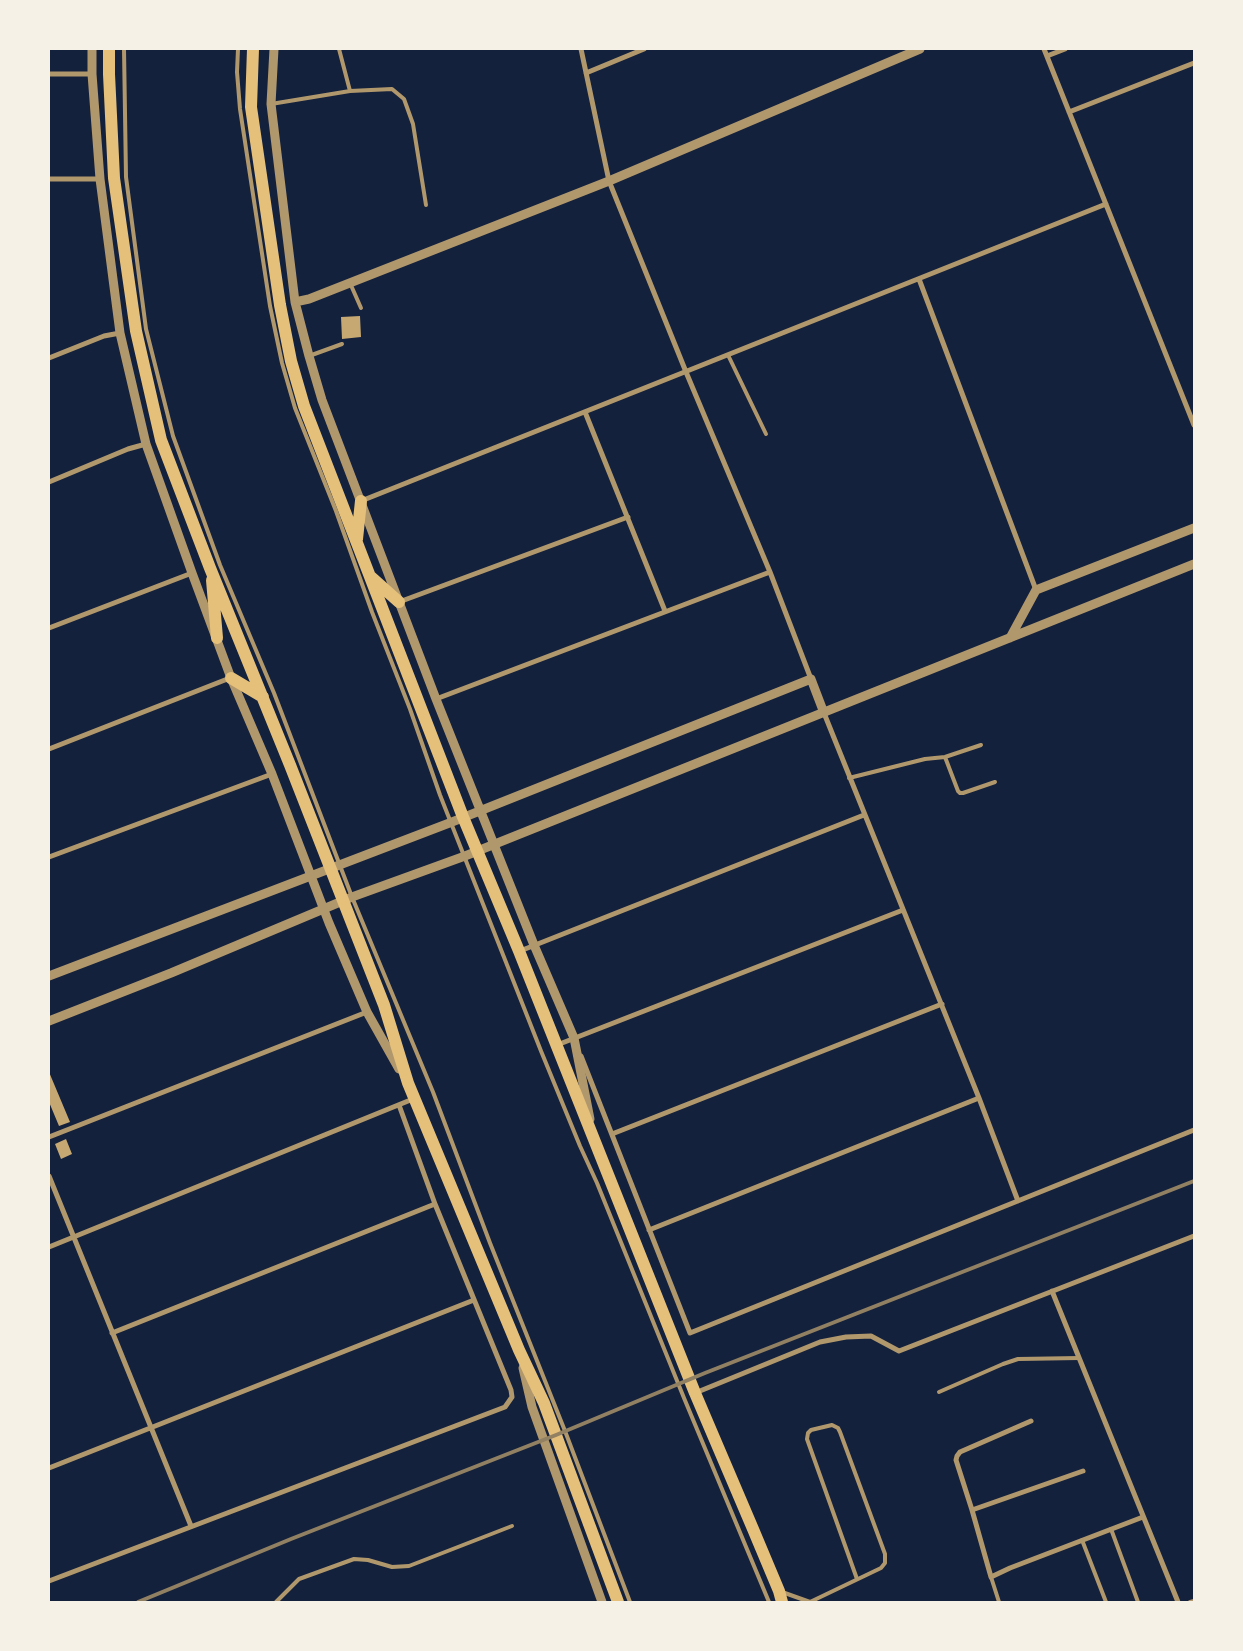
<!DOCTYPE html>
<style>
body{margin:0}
#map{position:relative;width:1243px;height:1651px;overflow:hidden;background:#14213d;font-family:Jost,sans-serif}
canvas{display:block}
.frame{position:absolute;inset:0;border:50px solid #f6f1e7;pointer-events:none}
</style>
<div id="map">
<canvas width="1243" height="1651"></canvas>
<div class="frame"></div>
</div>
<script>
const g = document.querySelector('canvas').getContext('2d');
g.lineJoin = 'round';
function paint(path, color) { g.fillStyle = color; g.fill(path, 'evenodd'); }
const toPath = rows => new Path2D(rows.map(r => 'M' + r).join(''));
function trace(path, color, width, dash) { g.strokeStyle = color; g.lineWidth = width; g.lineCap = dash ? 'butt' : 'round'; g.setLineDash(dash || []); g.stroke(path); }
paint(toPath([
 [360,316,361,337,342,339,341,317],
 [49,1072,70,1122,59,1126,49,1102],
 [66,1139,72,1154,61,1159,55,1144]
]), '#c6a872');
trace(toPath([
 [124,49,126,177,146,329,173,436,220,565,274,693,352,897,433,1092,490,1243,565,1431,630,1602],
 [238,49,237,72,240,109,270,306,282,363,295,408,336,511,372,612,410,709,440,795,541,1051,580,1146,597,1183,684,1398,769,1602],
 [339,49,350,91],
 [271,104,350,91,392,89,404,99,413,124,426,205],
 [350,283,361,308],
 [728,355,766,434],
 [309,356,342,344],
 [945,757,958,791,960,793,963,793,995,782],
 [849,778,925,759,945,757,981,745],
 [939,1392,1003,1364,1018,1359,1079,1358],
 [1111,1529,1138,1602],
 [1082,1540,1106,1602],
 [991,1577,999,1602],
 [782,1592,810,1602,881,1568,885,1563,885,1554,840,1432,838,1428,832,1425,811,1430,808,1433,807,1439,857,1579],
 [276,1602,299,1579,354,1559,368,1560,392,1567,409,1566,512,1526],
 [1190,1602,1194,1601]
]), '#b1986c', 4);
trace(toPath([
 [581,49,609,181,686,372,770,572,811,679],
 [1044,49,1194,425],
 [1047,56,1065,49],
 [586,73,644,49],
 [49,74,92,74],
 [1069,112,1194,63],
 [49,179,100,179],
 [919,279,1036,590],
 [49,358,104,336,120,333],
 [585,412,665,611],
 [49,482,128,449,146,444],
 [361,501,1106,204],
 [399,602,628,517],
 [49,628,192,573],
 [436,699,770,572],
 [824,713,979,1098,1018,1201],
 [49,749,230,678],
 [49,857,272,774],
 [520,951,864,815],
 [557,1045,903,910],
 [581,1056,690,1333,1194,1130],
 [612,1134,942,1004],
 [49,1137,367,1012],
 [49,1176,191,1526],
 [649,1230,979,1098],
 [49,1247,413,1099],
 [1052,1291,1178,1602],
 [112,1333,435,1204],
 [695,1393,820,1342,846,1337,871,1336,899,1351,1194,1236],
 [1031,1421,960,1452,957,1456,956,1460,972,1510,991,1577,1010,1568,1143,1517],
 [49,1468,474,1300],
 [972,1510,1083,1471],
 [49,1581,505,1407,512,1397,511,1390,435,1204,399,1105]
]), '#b1986c', 5);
trace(toPath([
 [92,49,92,74,100,179,120,333,146,444,192,573,231,678,272,774,329,923,367,1012,399,1069],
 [274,49,271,104,295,302,309,356,322,400,436,699,534,945,574,1038,590,1119],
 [295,302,309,299,609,181,920,49],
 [1010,638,1036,590,1194,528],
 [49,976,452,822,811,679,824,713],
 [49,1021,171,973,352,897,465,856,1194,564],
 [523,1368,532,1407,602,1602]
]), '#b1986c', 9);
trace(toPath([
 [109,49,109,74,114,178,136,331,161,440,210,568,290,765,384,1005,408,1083,519,1350,544,1403,618,1602],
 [253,49,251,107,280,305,291,361,304,406,463,817,519,951,695,1393,753,1529,779,1591,782,1602],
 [357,539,361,501],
 [371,577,399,602],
 [212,580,217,638],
 [231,678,263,697]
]), '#e5c07b', 12);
trace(toPath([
 [138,1602,291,1539,556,1435,705,1373,1194,1181]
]), '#918062', 4);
</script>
